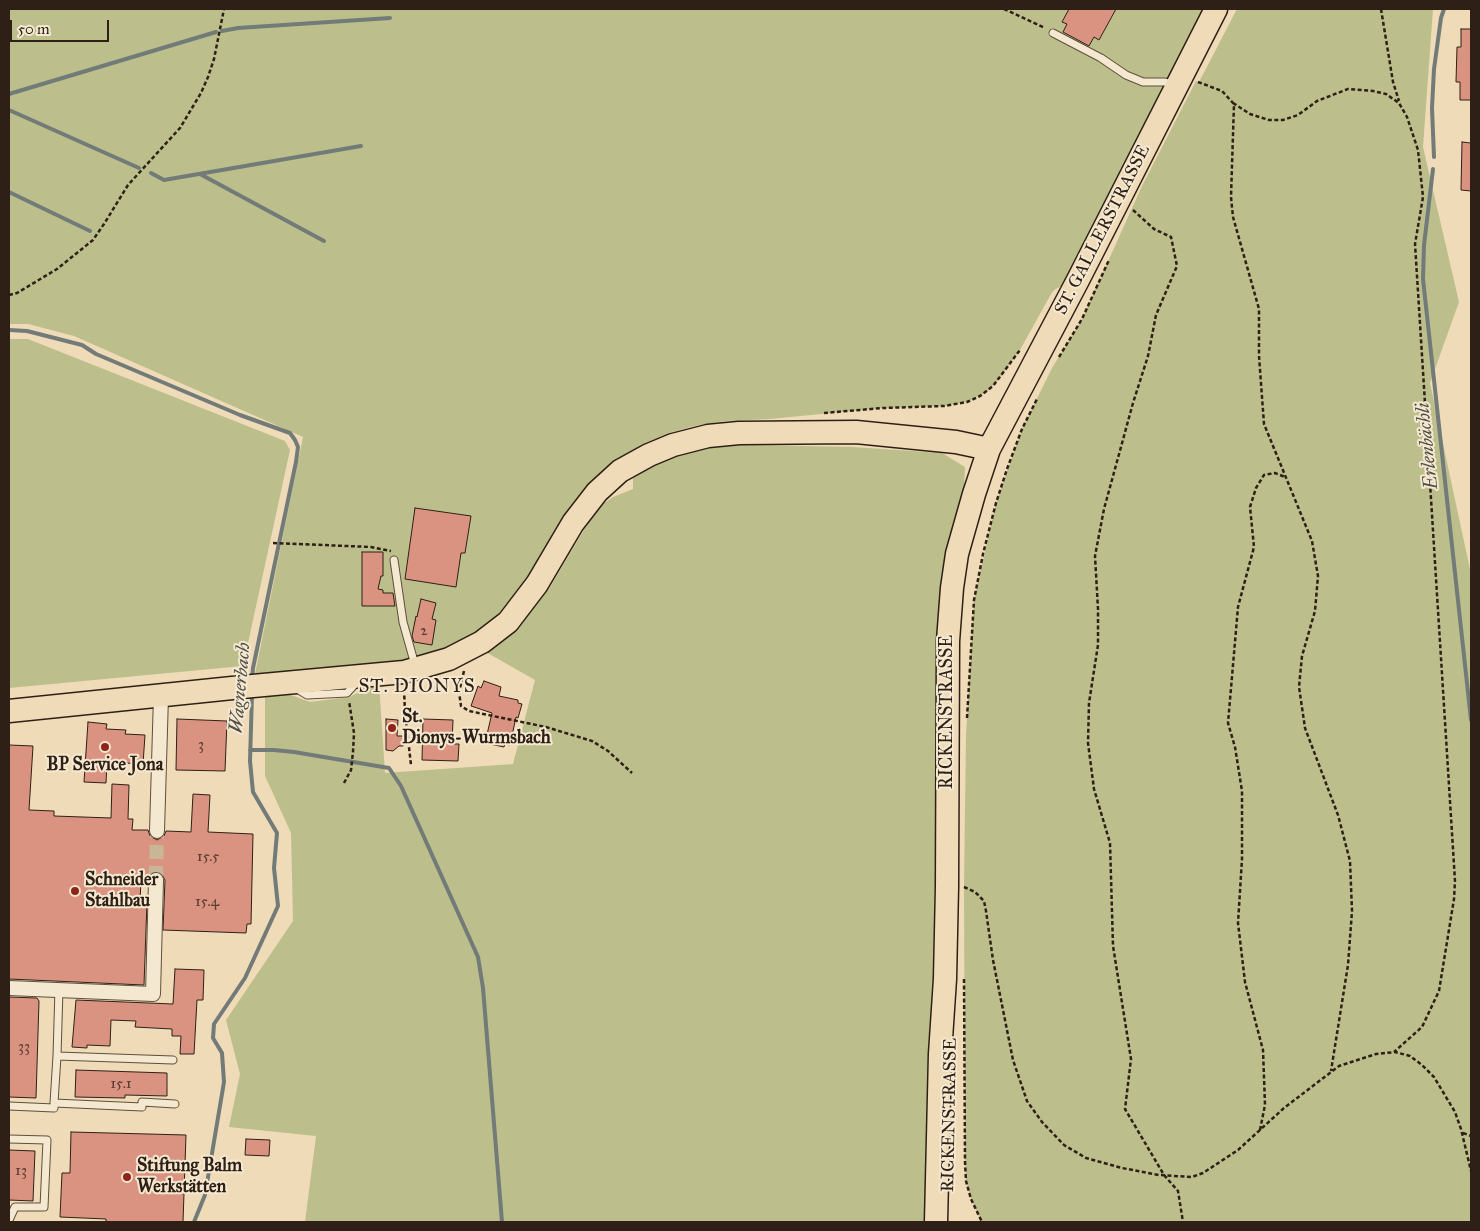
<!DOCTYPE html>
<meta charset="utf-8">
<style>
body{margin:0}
#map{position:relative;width:1480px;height:1231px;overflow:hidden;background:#efdbb7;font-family:"IM FELL Great Primer",serif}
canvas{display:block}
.frame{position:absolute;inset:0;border:10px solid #2e2016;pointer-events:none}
.scale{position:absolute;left:10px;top:20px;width:99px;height:22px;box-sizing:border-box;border:2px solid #2e2016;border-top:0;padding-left:6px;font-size:15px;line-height:18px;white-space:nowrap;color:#2e2016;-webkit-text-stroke:4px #f5e8d0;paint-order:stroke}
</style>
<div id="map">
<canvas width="1480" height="1231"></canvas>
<div class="frame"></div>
<div class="scale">50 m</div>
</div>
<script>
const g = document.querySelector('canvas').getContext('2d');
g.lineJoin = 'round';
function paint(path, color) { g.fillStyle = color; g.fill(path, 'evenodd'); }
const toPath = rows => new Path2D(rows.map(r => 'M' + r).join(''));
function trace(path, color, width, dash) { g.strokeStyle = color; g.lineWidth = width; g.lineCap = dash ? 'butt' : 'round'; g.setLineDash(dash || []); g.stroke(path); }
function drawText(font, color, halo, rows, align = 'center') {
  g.font = font + ' "IM FELL Great Primer",serif'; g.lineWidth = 4; g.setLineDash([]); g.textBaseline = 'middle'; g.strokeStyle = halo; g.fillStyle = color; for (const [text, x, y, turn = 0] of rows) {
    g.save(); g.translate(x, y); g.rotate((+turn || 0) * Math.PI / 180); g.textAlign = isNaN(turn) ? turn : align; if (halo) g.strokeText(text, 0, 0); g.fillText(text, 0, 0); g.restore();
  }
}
paint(toPath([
 [9,9,1216,9,1063,285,1054,290,1051,294,1020,350,1000,378,987,392,967,402,944,406,883,408,770,419,727,421,699,425,672,432,645,443,619,459,599,475,577,499,532,574,511,601,493,619,473,634,452,646,413,659,255,674,303,437,74,336,28,324,9,324],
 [1237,9,1433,9,1423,147,1459,302,1430,383,1471,574,1471,1222,982,1222,971,1199,966,1181,965,1162,964,887,966,735,974,600,996,503,1022,429,1052,368,1082,319,1142,186,1196,81,1199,82],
 [9,339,28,339,285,441,290,450,243,666,9,688],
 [703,444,853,447,942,453,965,467,929,1222,305,1222,316,1136,229,1127,240,1074,226,1020,293,921,291,833,265,776,265,693,277,690,310,702,349,697,379,683,385,773,513,764,535,680,484,651,549,589,597,508,613,497,633,489,633,475]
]), '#bcbf8c');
trace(toPath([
 [222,31,238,28,390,18],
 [9,94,216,32],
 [9,110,139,168],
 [1434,157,1432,108,1434,69,1441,18,1444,9],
 [1433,169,1424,245,1423,279,1471,720],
 [151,173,164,180,361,146],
 [200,174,324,241],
 [9,192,90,231],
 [9,330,27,331,82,345,96,354,240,415,290,433,295,440,298,447,296,462,253,668,252,679],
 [250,750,274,750,294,752,389,768,401,786,478,957,483,988,502,1222],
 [194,1222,205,1195,224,1082,222,1053,213,1038,214,1024,245,978,278,906,274,868,277,833,253,792,250,761,252,694]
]), '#727b78', 4);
const building = toPath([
 [1069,9,1116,9,1099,40,1094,37,1089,46,1063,32,1067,24,1062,22,1069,9],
 [1461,29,1471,29,1471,100,1460,100,1460,82,1456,82,1457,47,1461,47,1461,29],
 [1462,142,1471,143,1471,191,1461,190,1462,142],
 [415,508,471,516,465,553,461,553,456,587,405,579,415,508],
 [362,552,383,552,383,576,381,576,378,589,383,590,383,593,393,593,395,606,362,606,362,552],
 [421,599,436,603,432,619,436,620,432,645,414,642,412,636,416,616,417,617,421,599],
 [484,681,501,687,499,696,518,700,518,703,522,704,518,718,516,717,510,745,505,744,504,747,485,743,492,713,471,706,478,686,481,688,484,681],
 [177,719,227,721,225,771,176,770,177,719],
 [386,719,398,720,397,736,404,736,403,746,399,746,393,751,386,750,386,719],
 [423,719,453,720,452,744,459,744,458,761,422,760,423,719],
 [88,722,107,724,106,729,126,730,125,734,145,735,143,764,107,762,106,783,84,782,88,722],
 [9,745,33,746,29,810,54,811,54,816,111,818,112,784,129,785,128,819,133,819,132,830,148,830,150,836,157,840,164,836,166,831,191,832,193,794,210,795,208,832,253,834,251,924,247,924,246,933,163,930,165,880,161,873,156,871,149,875,147,880,141,880,140,902,147,902,144,985,9,979,9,745],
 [175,969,204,970,203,1000,197,1000,194,1054,180,1054,181,1036,172,1036,172,1029,135,1027,136,1021,111,1020,110,1046,87,1045,87,1048,72,1047,76,1000,173,1004,175,969],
 [9,997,37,998,39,1001,36,1098,9,1097,9,997],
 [76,1070,167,1073,167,1096,125,1095,125,1098,75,1097,76,1070],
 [71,1132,186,1135,183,1222,106,1222,106,1219,60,1217,62,1173,70,1173,71,1132],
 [246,1139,270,1140,269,1156,245,1155,246,1139],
 [9,1150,35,1151,33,1201,9,1200,9,1150]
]);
paint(building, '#da9381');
trace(building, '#2e2016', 1);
trace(toPath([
 [156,880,157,831]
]), '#c8b697', 14, [14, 7]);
const lane = toPath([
 [1053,33,1101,58,1126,75,1143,82,1165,82,1175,85],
 [394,560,403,622,415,665],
 [297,689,307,695,347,693,358,681],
 [59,989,57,1056,173,1060],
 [57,1056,54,1103,142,1107,142,1102,175,1104],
 [9,1106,54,1108,54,1103],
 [9,1139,47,1140,44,1207,15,1207,9,1220]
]);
const street = toPath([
 [157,831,161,696],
 [9,988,153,994,156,880]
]);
const primary = toPath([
 [9,711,242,687,404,672,449,659,482,642,508,622,537,584,573,523,597,492,620,471,649,455,673,445,708,436,739,433,856,432,956,442,989,449],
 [936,1222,940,1054,945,979,947,887,948,641,952,588,957,554,974,494,989,449,1078,280,1216,9]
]);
trace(lane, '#5e4f3e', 9);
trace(street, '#5e4f3e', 16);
trace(primary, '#2e2016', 25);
trace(toPath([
 [1004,9,1045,28],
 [1381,9,1393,82,1399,101],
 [1198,82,1222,91,1234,104,1231,197,1233,217,1259,309,1259,356,1264,424,1312,541,1318,576,1315,611,1302,656,1299,687,1305,728,1338,815,1350,861,1352,911,1348,965,1331,1071],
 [1233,103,1250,114,1269,120,1283,120,1298,115,1317,101,1348,89,1373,91,1386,94,1399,103,1407,117,1418,150,1423,197,1415,244,1455,881,1454,899,1439,991,1422,1027,1394,1052],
 [1133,210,1154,229,1171,237,1177,266,1156,315,1148,356,1133,403,1104,509,1095,556,1098,609,1098,645,1089,703,1088,743,1094,789,1110,843,1113,946,1131,1059,1125,1109,1164,1175,1178,1191,1183,1222],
 [9,295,17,293,57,269,93,240,104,224,128,185,180,128,201,93,208,77,214,59,224,9],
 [1059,357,1082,319,1109,260],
 [824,413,883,408,944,406,967,402,980,396,993,386,1020,350],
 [273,543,371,547,391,551],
 [464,671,459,692,461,706,469,711,546,727,592,741,608,751,632,773],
 [404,689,405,712,411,765],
 [967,718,974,600,983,554,996,503,1007,469,1022,429,1037,399],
 [344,783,351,770,353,752,354,733,349,701],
 [964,887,975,892,984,901,986,911,993,960,1013,1060,1027,1101,1042,1122,1064,1145,1086,1158,1122,1168,1159,1175,1192,1177,1203,1173,1238,1150,1284,1108,1339,1066,1376,1054,1395,1052,1410,1056,1422,1065,1434,1077,1455,1112,1461,1129,1471,1171],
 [964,979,965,1162,966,1181,971,1199,982,1222],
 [1260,1130,1265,1105,1263,1050,1245,982,1238,923,1242,859,1242,791,1235,747,1228,723,1238,607,1254,547,1250,507,1256,488,1264,475,1275,473,1285,477],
 [1463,1133,1471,1136]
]), '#2e2016', 2.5, [4, 2.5]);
trace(lane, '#f5e8d0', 7);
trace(street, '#f5e8d0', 14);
trace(primary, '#efdbb7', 22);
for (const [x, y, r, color] of [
 [392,728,5,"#8f2418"],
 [105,747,5,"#8f2418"],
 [75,891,5,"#8f2418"],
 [127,1177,5,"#8f2418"]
]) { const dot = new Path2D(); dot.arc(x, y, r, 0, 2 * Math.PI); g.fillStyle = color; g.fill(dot); trace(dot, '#f5e8d0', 2); }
drawText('15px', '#593d31', null, [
 ["2",424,631],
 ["3",201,745],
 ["15.5",208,857],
 ["15.4",207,902],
 ["33",24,1047],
 ["15.1",121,1084],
 ["13",21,1171]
]);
drawText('18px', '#2e2016', '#f5e8d0', [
 ["ST. GALLERSTRASSE",1103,230,-63],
 ["RICKENSTRASSE",948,712,-90],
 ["RICKENSTRASSE",950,1115,-89]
]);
drawText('bold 18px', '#2e2016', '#f5e8d0', [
 ["St.",402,718],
 ["Dionys-Wurmsbach",402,739],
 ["BP Service Jona",105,766,"center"],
 ["Schneider",85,881],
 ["Stahlbau",85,902],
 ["Stiftung Balm",137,1167],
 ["Werkstätten",137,1188]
], 'left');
drawText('italic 19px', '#504e47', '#f5e8d0', [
 ["Erlenbächli",1428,446,-96],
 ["Wagnerbach",241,688,-85]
]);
g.letterSpacing = '1px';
drawText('19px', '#2e2016', '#f5e8d0', [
 ["ST. DIONYS",417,687]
]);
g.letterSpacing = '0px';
</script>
